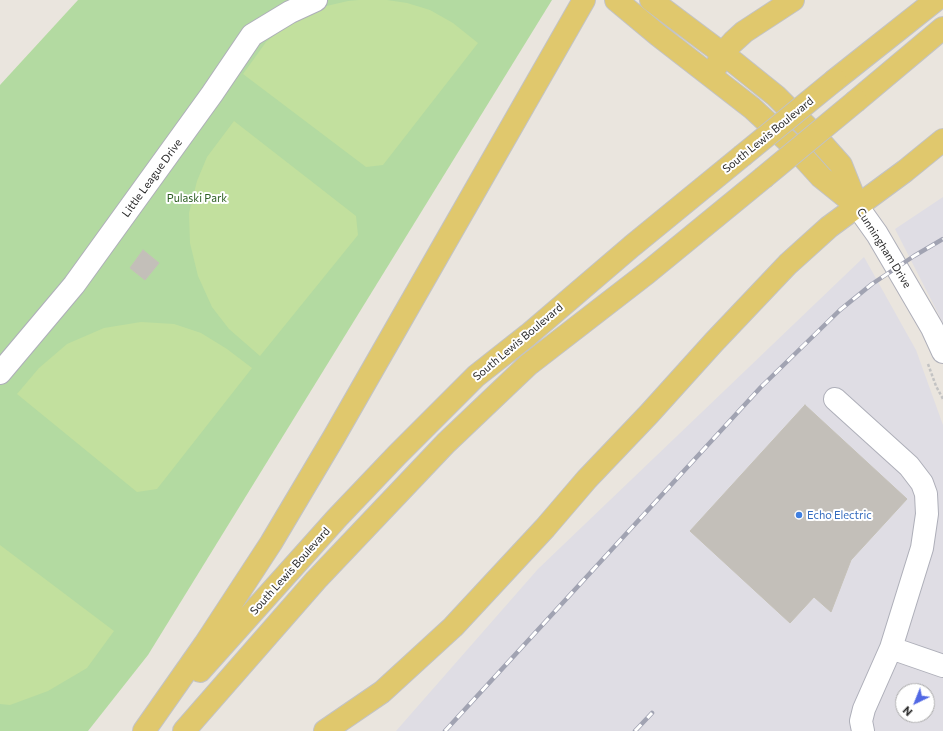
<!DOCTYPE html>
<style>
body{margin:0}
#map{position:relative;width:943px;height:731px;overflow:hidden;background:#eae5de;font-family:Commissioner,sans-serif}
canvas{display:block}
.north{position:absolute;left:895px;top:683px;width:40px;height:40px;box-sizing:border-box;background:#fff;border:1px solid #aaa;border-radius:50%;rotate:223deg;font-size:11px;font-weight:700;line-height:16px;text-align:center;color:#2a2a2a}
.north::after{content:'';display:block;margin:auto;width:14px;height:18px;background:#5168e4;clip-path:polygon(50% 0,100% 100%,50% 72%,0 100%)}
</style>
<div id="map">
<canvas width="943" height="731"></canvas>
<div class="north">N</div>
</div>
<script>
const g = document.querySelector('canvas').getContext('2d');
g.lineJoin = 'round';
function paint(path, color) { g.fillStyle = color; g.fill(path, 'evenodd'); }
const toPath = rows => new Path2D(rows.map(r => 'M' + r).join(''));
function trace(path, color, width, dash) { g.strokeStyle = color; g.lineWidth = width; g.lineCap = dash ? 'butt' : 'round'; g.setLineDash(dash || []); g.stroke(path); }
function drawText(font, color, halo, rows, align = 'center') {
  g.font = font + ' Commissioner,sans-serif'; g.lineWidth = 4; g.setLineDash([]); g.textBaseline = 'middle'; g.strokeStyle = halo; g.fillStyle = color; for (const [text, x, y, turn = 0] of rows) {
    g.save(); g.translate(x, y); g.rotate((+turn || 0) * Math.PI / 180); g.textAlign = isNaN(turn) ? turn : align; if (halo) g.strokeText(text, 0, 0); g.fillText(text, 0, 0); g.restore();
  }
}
paint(toPath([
 [943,197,943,323,895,229],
 [864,257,916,350,943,425,943,731,396,731,538,569],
 [903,691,927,691,927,715,903,715]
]), '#dfdde4');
paint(toPath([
 [78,0,552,0,148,655,88,731,0,731,0,85]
]), '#b3daa1');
paint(toPath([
 [359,0,387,0,407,3,430,10,453,23,478,43,383,165,366,167,243,74,266,42,290,23,318,8,348,1],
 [234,121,356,216,358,235,260,356,229,329,212,307,198,276,190,243,189,213,197,181,207,157],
 [141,322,174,324,201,333,227,349,252,368,157,489,137,492,17,394,39,368,67,344,104,328],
 [0,545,114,631,87,668,48,691,10,705,0,704]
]), '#c2e09e');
const building = toPath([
 [143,250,159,263,145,280,130,268,143,250],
 [805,405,907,499,851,560,831,612,814,597,790,623,690,531,805,405]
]);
paint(building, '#c3bfb9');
trace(building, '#c5c1b8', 1);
const minor = toPath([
 [857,206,877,234,904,280,932,328,943,352],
 [0,373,74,285,212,94,252,35,290,12,316,0],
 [835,399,909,466,922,483,926,494,927,514,922,548,891,648,864,709,861,721,863,731],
 [891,648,943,666]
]);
const major = toPath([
 [616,0,658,35,752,108,792,145,821,177,857,206],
 [651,0,735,63,776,96,809,129,841,165,857,205],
 [716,67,722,54,733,42,744,32,793,0],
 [835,80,936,0],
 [856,101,943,28],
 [200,671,337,518,397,455,476,376,528,335,632,246,742,156],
 [144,731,205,644,271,543,334,437,584,0],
 [184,731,316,580,446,443,528,365,647,273,763,178],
 [325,731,382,692,453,627,545,528,587,479,649,414,714,342,788,264,829,227,905,171,943,140]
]);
trace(minor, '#aeafb9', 24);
trace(major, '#c3c3c3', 24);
trace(toPath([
 [928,364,936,386,943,399]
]), '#c3c3c3', 2.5, [3, 2]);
trace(minor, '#fff', 22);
trace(major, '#e0c86d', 22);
const rail = toPath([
 [445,731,761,387,840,310,872,284,914,256,943,239],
 [635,731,652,713]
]);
trace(rail, '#a1a3b2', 4.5);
trace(rail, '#fff', 3, [9]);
const majorBridge = toPath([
 [742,156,835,80],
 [763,178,856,101]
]);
trace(majorBridge, '#c3c3c3', 24, []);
trace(majorBridge, '#e0c86d', 22);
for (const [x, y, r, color] of [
 [799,515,4,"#3f7fe0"]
]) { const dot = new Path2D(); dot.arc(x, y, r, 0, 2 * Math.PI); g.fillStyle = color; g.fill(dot); trace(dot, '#fff', 1.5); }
drawText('11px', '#2a2a2a', '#fff', [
 ["South Lewis Boulevard",768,135,-39],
 ["Little League Drive",152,178,-54],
 ["Cunningham Drive",884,248,58],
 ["South Lewis Boulevard",518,342,-40],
 ["South Lewis Boulevard",290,571,-48]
]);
drawText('11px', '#2d5e23', '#fff', [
 ["Pulaski Park",197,198]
]);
drawText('11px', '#366cbe', '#fff', [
 ["Echo Electric",807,515]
], 'left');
</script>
